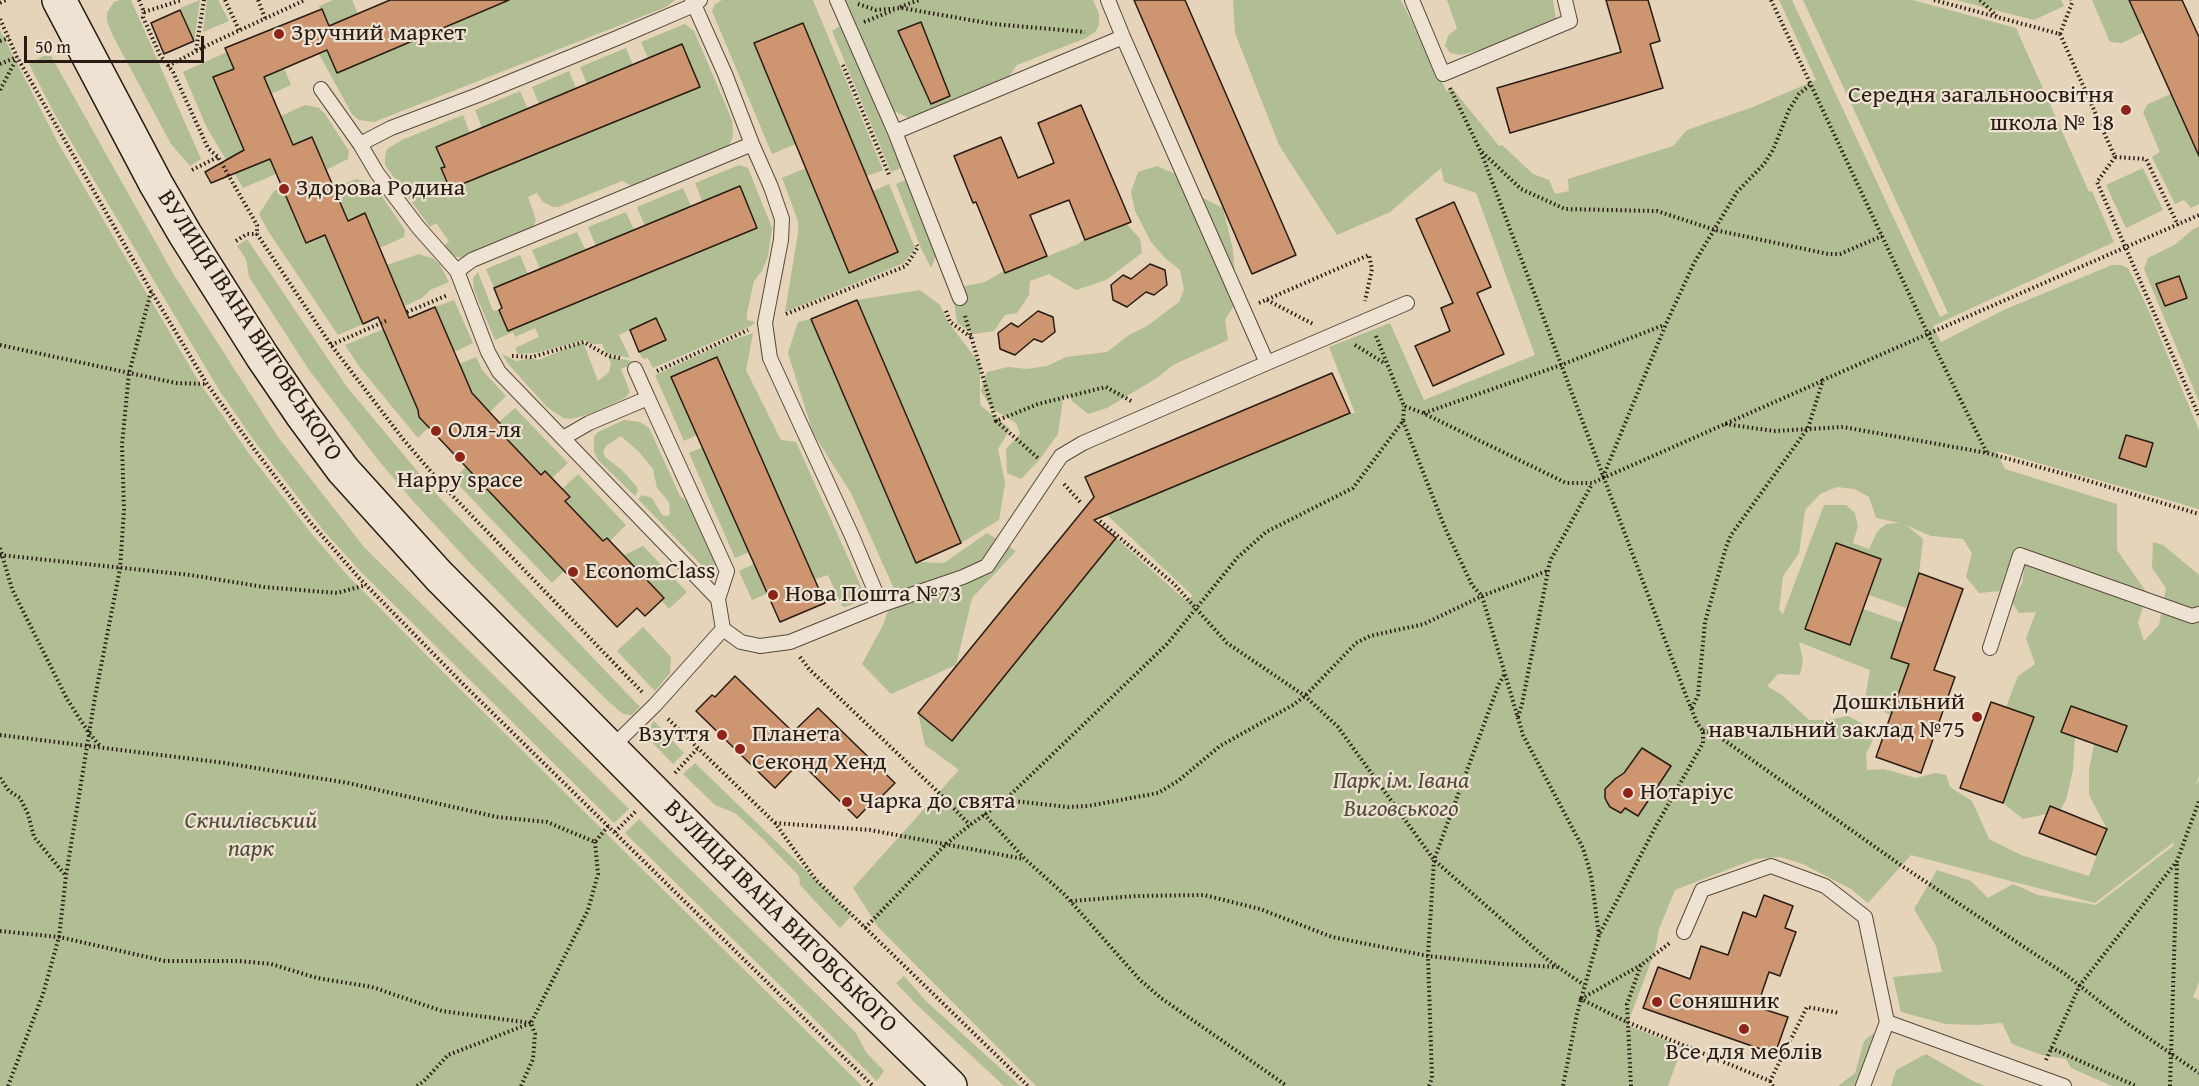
<!DOCTYPE html>
<meta charset="utf-8">
<style>
body{margin:0}
#map{position:relative;width:2199px;height:1086px;overflow:hidden;background:#e5d4b9;font-family:"Gentium Book Plus",serif}
canvas{display:block}
.scale{position:absolute;left:24px;top:36px;width:180px;height:27px;box-sizing:border-box;border:3px solid #281b13;border-top:0;padding-left:8px;font-size:18px;line-height:21px;white-space:nowrap;color:#281b13;-webkit-text-stroke:4px #eee3d2;paint-order:stroke}
</style>
<div id="map">
<canvas width="2199" height="1086"></canvas>
<div class="scale">50 m</div>
</div>
<script>
const g = document.querySelector('canvas').getContext('2d');
g.lineJoin = 'round';
function paint(path, color) { g.fillStyle = color; g.fill(path, 'evenodd'); }
const toPath = rows => new Path2D(rows.map(r => 'M' + r).join(''));
function trace(path, color, width, dash) { g.strokeStyle = color; g.lineWidth = width; g.lineCap = dash ? 'butt' : 'round'; g.setLineDash(dash || []); g.stroke(path); }
function drawText(font, color, halo, rows, align = 'center') {
  g.font = font + ' "Gentium Book Plus",serif'; g.lineWidth = 4.5; g.setLineDash([]); g.textBaseline = 'middle'; g.strokeStyle = halo; g.fillStyle = color; for (const [text, x, y, turn = 0] of rows) {
    g.save(); g.translate(x, y); g.rotate((+turn || 0) * Math.PI / 180); g.textAlign = isNaN(turn) ? turn : align; if (halo) g.strokeText(text, 0, 0); g.fillText(text, 0, 0); g.restore();
  }
}
paint(toPath([
 [120,0,131,0,201,159,190,166,171,144,112,34,107,21,107,13,114,2],
 [200,0,195,35,194,41,180,8],
 [207,0,218,0,229,21,203,32],
 [333,0,352,0,358,14,329,26,323,10,320,10,319,6],
 [510,0,675,0,666,7,374,122,359,120,352,114,319,54,327,50,337,73],
 [722,0,813,0,883,170,867,176,803,23,754,43,796,144,772,154,712,11,715,4],
 [845,0,1093,0,1099,14,1099,25,1095,32,1086,38,1017,65,1004,83,909,118,892,110],
 [1233,0,1401,0,1447,92,1452,88,1499,146,1502,145,1533,174,1549,180,1555,194,1569,191,1568,179,1673,146,1687,130,1753,107,1816,80,1779,0,1792,0,1940,317,1948,313,1803,0,1912,0,2016,28,2089,192,2092,191,2114,242,1933,326,1941,342,2006,309,2112,265,2121,265,2128,268,2148,309,2199,430,2199,509,1996,451,2005,469,2117,504,2117,550,2147,593,2138,623,2144,641,2159,625,2166,588,2152,568,2153,542,2163,545,2199,575,2199,776,2195,787,2199,780,2199,982,2193,997,2199,1000,2199,1086,2112,1086,2071,1068,2066,1059,2042,1055,2012,1044,2002,1023,1977,1025,1946,1024,1901,1012,1893,977,1942,972,1936,946,1914,909,1937,870,1971,881,1988,898,2013,884,2038,895,2096,905,2173,846,2174,842,2095,903,1911,855,1868,903,1851,889,1803,864,1780,857,1755,859,1675,890,1659,929,1655,951,1627,1025,1682,1047,1668,1086,1036,1086,878,927,853,888,959,770,925,745,918,713,952,740,1116,538,1185,600,1193,596,1107,515,1350,413,1355,413,1329,347,1390,323,1424,400,1535,355,1476,193,1444,182,1441,168,1390,212,1337,235,1279,145,1235,33],
 [1837,487,1854,489,1869,497,1876,518,1900,523,1886,524,1877,532,1869,549,1853,543,1858,526,1855,513,1846,505,1824,505,1783,614,1779,610,1783,576,1799,553,1805,510,1820,494],
 [1906,525,1931,536,1963,539,1972,553,1966,577,1979,593,2001,591,2006,571,2024,570,2022,584,2011,601,2019,613,2036,612,2026,638,2035,664,2018,676,2006,707,2033,717,2003,803,2023,819,2046,814,2050,806,2060,810,2066,800,2073,770,2075,737,2061,732,2071,706,2126,726,2117,752,2094,744,2089,769,2089,795,2107,829,2089,876,2021,855,1989,839,1972,801,1950,787,1946,775,1935,773,1916,778,1884,769,1867,770,1866,753,1873,740,1869,727,1848,716,1828,720,1809,720,1782,695,1767,686,1778,674,1800,675,1803,661,1799,642,1870,670,1864,704,1891,715,1909,664,1891,658,1903,623,1863,609,1850,645,1806,629,1836,543,1881,559,1869,595,1906,608,1919,573,1923,539],
 [1447,0,1553,0,1556,19,1546,27,1516,40,1461,55,1450,53,1445,46,1448,36,1457,28],
 [1956,0,2061,0,2064,6,2034,20],
 [2092,0,2129,0,2144,32,2122,43,2110,42],
 [685,24,694,31,732,120,733,136,728,148,634,187,622,181,558,207,553,207,543,202,537,193,528,197,536,220,533,228,462,258,451,255,444,246,449,241,436,223,430,227,385,165,385,157,387,149,402,140,463,115,470,133,437,147,445,167,441,168,450,189,699,87,648,58,641,42],
 [841,25,901,168,891,172,832,31],
 [0,30,58,143,199,382,250,455,311,533,350,578,460,689,862,1086,0,1086],
 [626,48,633,65,587,84,580,67],
 [227,52,234,68,214,77,270,159,276,174,243,188,206,126,183,72],
 [43,56,51,56,174,275,278,437,364,547,629,809,614,823,360,571,323,530,253,439,219,390,54,113,29,64],
 [284,68,291,85,271,94,264,77],
 [569,71,576,88,539,104,532,87],
 [520,91,528,109,482,128,475,110],
 [2171,94,2199,154,2199,204,2191,208,2184,200,2175,204,2152,157,2160,152,2143,112,2148,104],
 [305,105,319,108,325,114,349,151,348,159,326,170,293,145,281,116],
 [739,165,748,168,772,228,768,256,762,271,754,281,747,313,747,320,755,322,751,326,653,368,648,358,643,359,639,352,656,318,619,335,630,358,606,353,602,344,590,344,585,340,535,353,518,354,515,348,539,337,535,328,515,337,513,332,495,340,474,290,473,278,478,272,493,311,499,310,508,331,757,229,740,186,702,201,695,183],
 [1157,166,1175,174,1187,190,1223,208,1233,250,1236,290,1235,304,1225,320,1228,340,1173,365,1157,378,1107,408,1088,414,1072,401,1068,394,1063,399,1058,434,1039,460,1021,479,1007,473,1006,449,1020,434,1016,423,991,408,981,391,987,372,1008,367,1027,369,1047,366,1066,357,1107,352,1129,335,1147,326,1179,302,1184,290,1180,270,1165,258,1151,242,1135,211,1131,192,1138,172],
 [806,168,849,273,898,252,873,191,889,184,915,248,904,263,785,312,798,233,798,221,782,178],
 [2143,168,2163,210,2126,228,2106,185],
 [356,179,368,182,379,192,405,230,404,237,380,248,366,214,348,221,334,188],
 [906,180,934,251,936,256,931,268,921,248,896,184],
 [282,187,306,243,325,235,363,324,338,335,268,231,259,214,274,191],
 [683,188,691,206,645,226,637,207],
 [626,212,634,230,596,246,588,227],
 [1126,223,1140,239,1142,253,1106,280,1076,290,1049,274,1030,281,1029,295,1017,313,1005,315,994,331,974,334,957,323,954,302,965,286,985,282,1021,261,1041,259,1078,244,1101,227],
 [2199,226,2199,402,2144,269,2148,258,2176,244,2192,230],
 [577,232,586,251,540,269,532,250],
 [247,239,347,387,439,497,640,707,632,715,623,714,608,701,522,616,470,563,413,501,379,461,309,370,249,277,246,259,237,246],
 [419,254,434,259,440,265,449,282,430,290,422,298,405,306,387,265],
 [520,255,528,274,494,288,486,269],
 [920,290,940,305,948,322,980,364,980,405,1010,429,998,449,1005,483,999,520,961,543,857,300],
 [454,300,473,343,454,352,435,307],
 [811,319,916,562,944,563,987,533,1016,551,972,598,956,665,891,694,862,664,883,625,895,591,851,493,813,433,788,353,798,322],
 [384,329,418,410,419,417,428,428,418,438,361,369,345,345],
 [753,333,746,370,781,440,796,442,863,591,865,596,863,600,845,607,842,606,828,575,815,579,717,357,672,377,697,435,684,441,655,375,727,342],
 [583,342,598,381,609,372,611,364,608,356,631,361,633,364,621,369,630,392,625,398,592,413,572,419,563,418,547,407,509,365,502,354,516,361,532,358,538,360],
 [476,357,483,371,506,396,490,412,483,405,479,408,459,364],
 [515,408,568,463,552,478,545,471,541,475,503,435,507,431,499,422],
 [624,420,640,422,649,428,680,496,692,506,718,567,708,572,638,499,642,495,652,498,662,515,667,516,670,514,669,502,657,488,653,469,639,452,621,436,606,446,603,452,605,457,623,471,637,487,638,491,635,496,598,460,594,452,594,437,598,432],
 [703,447,749,552,735,558,689,453],
 [466,467,564,571,552,583,453,479],
 [578,474,626,525,610,541,607,538,603,541,565,501,562,489],
 [643,546,687,592,669,609,661,600,664,597,624,555],
 [754,564,768,593,752,600,739,571],
 [643,627,671,657,670,673,655,691,617,651],
 [654,721,684,753,673,764,649,739,648,731],
 [695,763,852,915,840,928,800,885,799,876,763,839,735,813,715,805,683,774],
 [639,819,856,1033,866,1052,884,1071,877,1081,625,833],
 [904,976,926,1001,1020,1086,1004,1086,919,1007,896,983],
 [1874,1033,1882,1052,1865,1086,1838,1086,1855,1073,1864,1041],
 [1926,1054,1973,1081,1985,1086,1891,1086,1896,1070]
]), '#b1bd92');
const building = toPath([
 [390,0,509,0,337,73,327,50,264,77,293,145,312,137,348,221,365,213,409,318,435,307,472,393,507,431,503,435,541,475,545,471,570,497,565,501,603,541,607,538,664,598,645,616,637,608,617,627,419,417,418,410,378,317,363,324,325,235,306,243,270,159,211,183,205,172,244,150,213,77,234,69,225,48,322,9,329,26,390,0],
 [1134,0,1185,0,1296,255,1252,274,1134,0],
 [1606,0,1648,0,1660,41,1650,44,1663,88,1510,133,1497,88,1621,52,1606,0],
 [2129,0,2182,0,2199,37,2199,156,2129,0],
 [180,10,194,41,164,54,151,23,180,10],
 [921,22,950,96,931,104,898,31,921,22],
 [803,23,898,252,849,273,754,43,803,23],
 [682,44,700,87,450,189,441,168,445,167,436,147,682,44],
 [1081,105,1131,222,1085,240,1069,200,1030,215,1047,256,1005,273,976,202,973,203,954,156,1001,137,1018,178,1054,163,1038,123,1081,105],
 [740,186,757,228,508,331,499,310,502,308,494,288,740,186],
 [1454,202,1491,287,1477,293,1504,354,1433,386,1415,346,1450,331,1441,308,1453,303,1416,219,1454,202],
 [1150,264,1165,270,1167,285,1154,295,1146,292,1127,307,1113,300,1111,285,1123,275,1131,279,1150,264],
 [2179,276,2187,298,2165,306,2156,284,2179,276],
 [857,300,961,543,916,563,811,319,857,300],
 [1038,311,1053,317,1055,332,1042,342,1034,339,1015,355,1000,349,998,333,1011,323,1018,327,1038,311],
 [656,318,666,340,639,352,630,330,656,318],
 [717,357,825,603,780,622,671,377,717,357],
 [1332,373,1350,413,1094,520,1116,538,952,741,918,713,1094,497,1085,477,1332,373],
 [2126,435,2153,443,2146,467,2119,458,2126,435],
 [1836,543,1881,559,1850,645,1805,629,1836,543],
 [1919,573,1963,589,1934,670,1955,677,1921,773,1876,757,1909,664,1891,658,1919,573],
 [735,676,793,732,818,708,895,783,879,799,877,797,857,818,800,762,775,788,696,711,712,695,715,697,735,676],
 [1991,702,2034,717,2003,803,1960,788,1991,702],
 [2071,706,2127,726,2117,752,2061,732,2071,706],
 [1642,748,1671,766,1638,816,1625,808,1621,813,1610,807,1607,802,1605,798,1605,789,1615,779,1624,773,1642,748],
 [2050,806,2107,829,2096,855,2039,833,2050,806],
 [1764,895,1793,906,1785,928,1796,932,1780,976,1769,972,1757,1007,1788,1017,1775,1054,1643,1008,1658,967,1690,979,1701,946,1728,955,1743,912,1756,917,1764,895]
]);
paint(building, '#cd9570');
trace(building, '#281b13', 1.5);
const lane = toPath([
 [692,0,725,74,752,144,771,187,782,219,781,240,765,323,770,358,852,536,881,605],
 [837,0,895,132,960,298],
 [1108,0,1123,37],
 [1412,0,1443,74,1570,21,1565,0],
 [321,89,360,144],
 [457,271,418,227,377,173,360,144,391,128,478,95,617,38,694,5,700,0],
 [1267,363,1407,303],
 [635,369,648,398],
 [563,438,589,423,648,398,727,571,718,599],
 [723,629,741,642,760,646,790,642,881,605,963,577,987,566,1061,456,1083,443,1267,363,1123,37,895,132],
 [723,629,718,599,499,372,488,352,457,271,472,260,752,144],
 [1990,648,2020,555,2192,616,2199,614],
 [611,748,655,705,723,629],
 [1684,932,1702,890,1771,866,1825,886,1865,917,1887,1022,1863,1086],
 [1887,1022,2064,1086]
]);
const secondary = toPath([
 [59,0,156,184,185,234,262,356,303,416,343,470,439,576,781,920,950,1086]
]);
trace(lane, '#57493c', 16);
trace(secondary, '#281b13', 36);
trace(toPath([
 [139,0,144,12,143,17,160,55,173,72,208,148,218,157,257,225,257,234,331,345,403,439,445,488,642,692],
 [225,0,239,30],
 [258,0,265,18],
 [1771,0,1928,334,1987,453],
 [1934,0,2060,34,2115,157,2146,159,2178,225],
 [1980,0,1997,16],
 [0,3,6,0],
 [858,4,876,10,902,8,993,24,1085,32],
 [900,7,919,0],
 [144,12,182,0],
 [0,19,17,57,151,291,207,384,254,449,310,522,359,578,463,684,873,1086],
 [864,22,894,10],
 [2060,34,2072,3,2071,0],
 [0,41,9,38],
 [196,50,204,0],
 [0,64,17,57],
 [843,65,890,177],
 [168,66,210,44,305,0],
 [1450,88,1481,152,1685,693,1697,723,1703,731,1703,743,1656,826,1599,935,1577,1014,1563,1086],
 [0,90,17,58],
 [1482,152,1521,189,1565,209,1657,211,1715,230,1828,254,1840,254,1882,236],
 [2115,157,2097,182,2199,416],
 [192,170,218,157],
 [236,241,247,234,257,234],
 [1267,300,1313,324],
 [1259,303,1369,255,1372,269,1365,301],
 [946,311,950,322,971,337],
 [407,312,448,295],
 [786,314,906,266,918,247,917,245],
 [965,316,996,421,1038,404,1106,387,1133,402],
 [1376,336,1404,406,1423,413,1566,483,1592,483,1822,381],
 [0,345,176,383,206,384],
 [331,345,388,320],
 [1355,345,1384,363],
 [512,356,532,357,584,342,608,356,620,358],
 [657,371,748,330],
 [1424,413,1561,365,1664,325],
 [996,421,1038,458],
 [1403,421,1445,528,1472,585,1482,596,1523,735,1583,848,1591,875,1599,935],
 [1725,424,1774,431,1843,427,1921,441,1987,453,2072,476,2199,514],
 [1603,477,1666,324,1694,263,1737,192,1764,164,1773,150,1789,110,1799,94,1811,84],
 [1064,484,1081,503],
 [1100,521,1174,584,1227,643,1305,696,1338,727,1434,860,1548,960,1584,985],
 [0,548,12,589,67,699,89,733,101,747],
 [0,555,190,575,264,587,337,593,366,585],
 [800,657,809,669,938,792,970,825],
 [1692,708,1698,695,1705,622,1726,547,1731,535,1808,428,1823,380,2199,215],
 [1518,717,1522,704,1550,561,1592,484],
 [668,719,775,823,816,880,1028,1086],
 [1703,731,1714,733,1902,866,2065,974,2128,1024,2199,1073],
 [0,735,225,763,348,783,497,817,547,822,595,842,609,825],
 [675,773,697,749],
 [0,778,9,791,20,798,28,814,34,837,66,876],
 [1005,800,1068,807,1088,806,1158,793,1178,781,1220,746,1293,705,1305,696,1356,643,1370,636,1424,624,1482,596,1547,571],
 [984,814,1025,859,1065,895,1140,980,1161,998,1287,1086],
 [775,823,870,830,1024,859],
 [615,832,636,811],
 [1071,901,1136,896,1204,895,1260,909,1332,937,1428,956,1502,964,1557,967],
 [865,928,946,844,970,825,1005,800,1167,644,1238,557,1266,532,1353,488,1403,421,1404,406],
 [0,931,59,937,165,961,239,961,271,964,317,978,372,987,442,1011,531,1023],
 [1641,965,1581,999,1627,1022,1770,1081,1807,1007,1839,1013],
 [2051,1048,2136,1086],
 [2046,1060,2080,985,2177,861,2199,801],
 [1770,1081,1773,1086],
 [8,1086,43,994,59,937,66,876,95,697,120,569,124,510,122,445,129,373,151,292],
 [417,1086,424,1081,448,1055,531,1023],
 [521,1086,533,1059,535,1034,531,1023,588,910,598,874,595,842],
 [1429,1086,1432,1078,1428,956,1434,860,1498,686,1504,675],
 [1631,1086,1627,1004,1641,965,1671,942],
 [2170,1086,2177,862]
]), '#281b13', 4, [1.5, 3]);
trace(lane, '#eee3d2', 14);
trace(secondary, '#eee3d2', 33);
for (const [x, y, r, color] of [
 [279,34,6,"#8f2418"],
 [2126,110,6,"#8f2418"],
 [284,189,6,"#8f2418"],
 [436,431,6,"#8f2418"],
 [460,457,6,"#8f2418"],
 [573,572,6,"#8f2418"],
 [773,595,6,"#8f2418"],
 [1977,717,6,"#8f2418"],
 [722,735,6,"#8f2418"],
 [740,749,6,"#8f2418"],
 [1628,793,6,"#8f2418"],
 [847,802,6,"#8f2418"],
 [1657,1002,6,"#8f2418"],
 [1744,1029,6,"#8f2418"]
]) { const dot = new Path2D(); dot.arc(x, y, r, 0, 2 * Math.PI); g.fillStyle = color; g.fill(dot); trace(dot, '#eee3d2', 2); }
drawText('24px', '#281b13', '#eee3d2', [
 ["Зручний маркет",291,34],
 ["Середня загальноосвітня",2114,96,"right"],
 ["школа № 18",2114,124,"right"],
 ["Здорова Родина",296,189],
 ["Оля-ля",448,431],
 ["Happy space",460,481,"center"],
 ["EconomClass",585,572],
 ["Нова Пошта №73",785,595],
 ["Дошкільний",1965,703,"right"],
 ["навчальний заклад №75",1965,731,"right"],
 ["Взуття",710,735,"right"],
 ["Планета",752,735],
 ["Секонд Хенд",752,763],
 ["Нотаріус",1640,793],
 ["Чарка до свята",859,802],
 ["Соняшник",1669,1002],
 ["Все для меблів",1744,1053,"center"]
], 'left');
drawText('24px', '#281b13', '#eee3d2', [
 ["ВУЛИЦЯ ІВАНА ВИГОВСЬКОГО",249,326,57],
 ["ВУЛИЦЯ ІВАНА ВИГОВСЬКОГО",780,917,45]
]);
drawText('italic 24px', '#514c39', '#eee3d2', [
 ["Парк ім. Івана",1401,782],
 ["Виговського",1401,810],
 ["Скнилівський",251,822],
 ["парк",251,850]
]);
</script>
